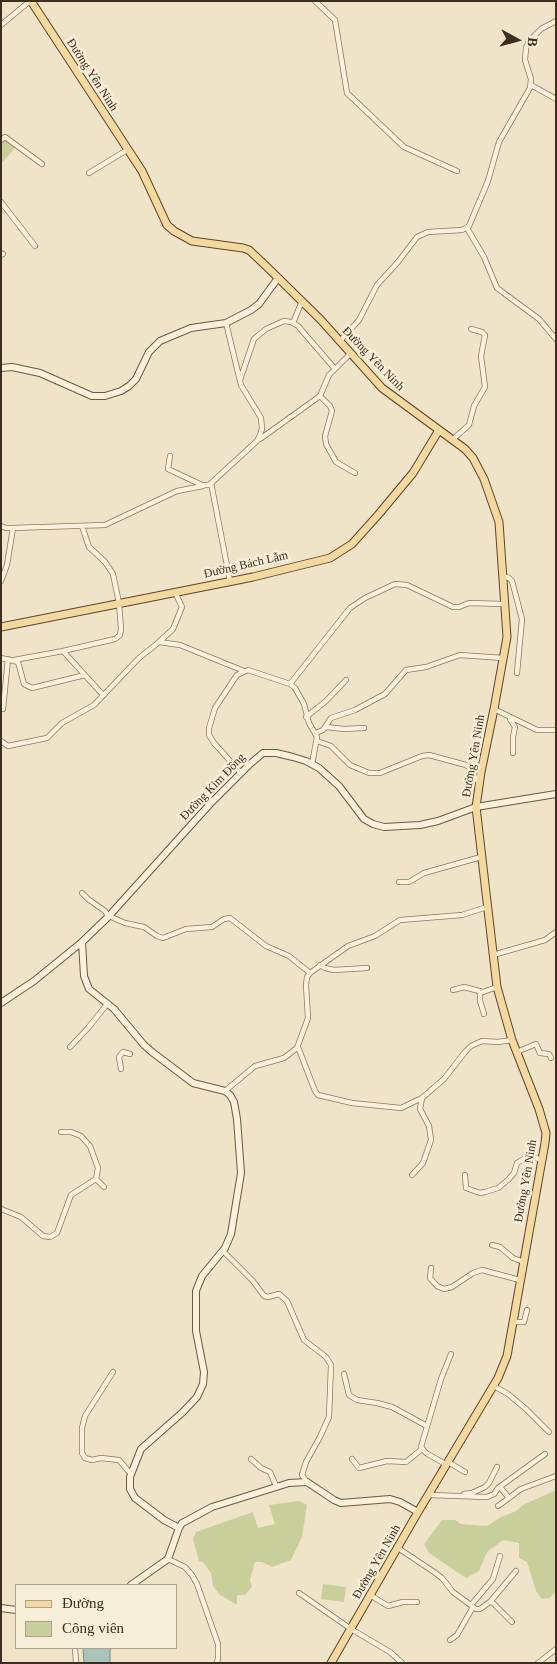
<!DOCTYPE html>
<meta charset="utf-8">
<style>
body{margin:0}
#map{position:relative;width:557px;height:1664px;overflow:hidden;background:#f0e4c8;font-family:Georgia,serif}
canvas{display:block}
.frame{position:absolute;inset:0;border:2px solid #3d2e20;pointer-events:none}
.legend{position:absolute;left:15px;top:1584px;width:162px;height:65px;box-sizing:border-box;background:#f7eed8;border:1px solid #ada18e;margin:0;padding:6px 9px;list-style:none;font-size:15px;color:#3d2e20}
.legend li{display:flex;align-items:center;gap:10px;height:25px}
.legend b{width:25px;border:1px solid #ada18e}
.north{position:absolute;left:492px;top:15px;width:50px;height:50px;-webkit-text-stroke:4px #f7eed8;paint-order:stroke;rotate:97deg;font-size:14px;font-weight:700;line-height:20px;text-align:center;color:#3d2e20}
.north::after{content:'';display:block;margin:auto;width:18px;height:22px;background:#3d2e20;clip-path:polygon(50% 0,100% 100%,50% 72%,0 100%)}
</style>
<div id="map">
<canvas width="557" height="1664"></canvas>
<div class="frame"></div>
<ul class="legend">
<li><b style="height:6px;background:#f3d9a0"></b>Đường</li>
<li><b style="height:14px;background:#c9cf9b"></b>Công viên</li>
</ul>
<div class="north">B</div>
</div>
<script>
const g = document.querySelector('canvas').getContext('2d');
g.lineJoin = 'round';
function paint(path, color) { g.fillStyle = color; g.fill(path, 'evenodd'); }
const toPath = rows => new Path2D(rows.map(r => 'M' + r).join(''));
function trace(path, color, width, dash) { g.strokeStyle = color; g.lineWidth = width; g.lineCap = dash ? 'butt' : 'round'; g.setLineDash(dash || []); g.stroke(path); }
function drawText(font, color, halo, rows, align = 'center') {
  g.font = font + ' Georgia,serif'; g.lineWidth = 5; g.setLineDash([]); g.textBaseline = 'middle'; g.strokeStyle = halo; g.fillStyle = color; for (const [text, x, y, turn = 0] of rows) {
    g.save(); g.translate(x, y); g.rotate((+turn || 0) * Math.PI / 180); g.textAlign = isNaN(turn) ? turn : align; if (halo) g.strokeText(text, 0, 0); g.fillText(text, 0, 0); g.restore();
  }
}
paint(toPath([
 [4,139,15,148,1,164,1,142],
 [556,1490,556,1591,550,1598,542,1599,536,1591,527,1562,519,1558,519,1543,503,1540,487,1552,479,1571,466,1578,429,1553,424,1544,442,1520,455,1520,461,1524,487,1526,499,1518,516,1511,523,1505],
 [299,1501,307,1505,302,1537,291,1560,272,1567,262,1562,255,1562,250,1580,252,1587,245,1595,237,1595,237,1605,219,1594,213,1586,211,1573,203,1562,199,1561,193,1539,196,1532,253,1512,258,1528,275,1524,269,1505],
 [323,1584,346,1587,344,1602,321,1599]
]), '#c9cf9b');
const water = toPath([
 [83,1648,111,1648,110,1651,110,1663,84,1663,83,1648]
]);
paint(water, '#a9c4bc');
trace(water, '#6f938a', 1);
const street = toPath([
 [315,1,335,20,347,93,404,147,457,171],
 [1,25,30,1],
 [531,85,556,99],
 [1,140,5,137,42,164],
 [89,173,127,150],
 [1,202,35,246],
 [467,228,484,257,497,288,539,319,556,339],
 [1,253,3,254,1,255],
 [293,323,302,301],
 [340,341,359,320,377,285,398,262,417,237,428,232,462,230,469,226,488,181,499,142,530,88,531,79,525,60,526,48,529,41,541,29,556,21],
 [350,354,329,375,320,396,330,406,332,411,325,436,326,444,336,462,355,473],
 [240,380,254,339,266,329,284,321,291,322,298,326,335,369],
 [260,439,320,396],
 [453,439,469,425,474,406,485,387,481,356,485,335,482,332,471,329],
 [170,456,168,469,202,485,209,485,257,441,260,435,262,429,261,418,241,385,226,323],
 [211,483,230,581],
 [1,526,6,528,12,528,105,525,177,491,203,486],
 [503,576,509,578,512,581,522,619,517,673],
 [1,581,7,565,13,528],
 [159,642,180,645,244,671],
 [63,651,115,639,120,635,121,629,119,603,113,574,105,562,89,547,82,526],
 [1,658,18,662,24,684,32,688,85,675],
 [14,660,63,651,103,695],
 [290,684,350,608,365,598,395,584,407,585,453,607,459,607,469,603,503,604],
 [3,709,8,659],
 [494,709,537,730,556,730],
 [306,717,326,701,346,680],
 [510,719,515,727,513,737,513,753],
 [326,727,344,729,364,728],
 [316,733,323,730,331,718,355,710,385,694,406,670,426,667,460,655,503,658],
 [1,741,8,746,47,738,62,723,94,705,139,658,159,642,173,629,182,607,175,592],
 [317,741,331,746,350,765,369,773,380,773,422,756,429,755,466,765,470,768,479,784],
 [241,773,214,743,209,735,209,728,215,708,237,675,248,670,290,684,295,688,304,704,309,723,317,737,312,764],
 [399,882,409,882,424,873,481,857],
 [82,893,88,899,105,911,108,917],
 [109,916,125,923,144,927,157,936,163,938,186,929,212,927,224,919,230,918,266,946,289,956,310,973],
 [493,955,545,940,556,932],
 [320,965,325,968,334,970,367,968],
 [453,990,464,987,483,992,497,987],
 [480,992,480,1001,484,1014],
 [70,1047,88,1028,108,1003],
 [298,1047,315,1091,318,1095,352,1103,401,1108,422,1098],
 [517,1052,536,1044,540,1053,549,1054,551,1058],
 [121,1069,119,1057,123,1052,130,1054],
 [225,1091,255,1066,284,1058,297,1048,308,1018,306,985,307,977,310,973,348,946,375,936,400,920,462,915,487,907],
 [412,1175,423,1163,431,1140,429,1126,420,1109,422,1098,444,1079,465,1052,471,1046,482,1041,498,1042,512,1040],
 [465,1175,466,1188,480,1193,485,1192,498,1188,508,1180,514,1173,517,1163,529,1156,542,1160],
 [96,1179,104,1187],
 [1,1209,21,1217,43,1236,50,1237,57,1233,71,1195,96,1179,98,1168,90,1146,81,1136,71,1132,61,1132],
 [492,1245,500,1247,513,1258,524,1262],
 [223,1251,253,1281,264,1296,268,1297,279,1294,287,1301,304,1340,326,1357,331,1365,329,1417,320,1437,306,1462,302,1475,307,1482],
 [431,1268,430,1278,437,1286,444,1289,452,1287,473,1273,482,1270,520,1280],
 [513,1322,524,1322,527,1310],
 [113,1372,85,1416,82,1428,82,1453,85,1458,92,1460,101,1458,119,1460,130,1473],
 [344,1374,349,1395,357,1400,377,1403,392,1407,427,1426],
 [494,1386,508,1394,526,1409,549,1432],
 [251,1459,261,1468,270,1472,276,1486],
 [352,1459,359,1468,387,1461,406,1462,422,1449],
 [448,1462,465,1472],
 [447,1465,426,1453,421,1447,441,1379,451,1354],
 [500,1487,509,1498],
 [464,1494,472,1493,485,1487,489,1483,497,1467],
 [429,1495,487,1497,494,1494,498,1488,545,1454],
 [498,1506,521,1489,556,1476],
 [398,1548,434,1572,442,1578,453,1592,476,1609,480,1609,491,1601,512,1622],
 [168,1559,185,1567,192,1575,197,1584,218,1644,218,1658,217,1663],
 [299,1593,351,1629,390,1652,402,1663],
 [370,1595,388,1606,403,1602,417,1602],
 [490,1602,516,1571],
 [471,1605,493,1579,500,1556],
 [450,1640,457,1635,473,1607],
 [75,1648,76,1663],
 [538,1663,556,1649]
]);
const secondary = toPath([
 [1,368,12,367,40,373,92,396,105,396,121,391,129,386,136,379,149,352,160,341,191,328,226,323,251,310,259,304,278,278],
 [82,942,84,976,89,989,114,1009,144,1045,152,1052,193,1083,225,1091,230,1095,234,1102,237,1119,241,1173,231,1234,225,1248,202,1276,196,1291,196,1331,204,1372,203,1384,197,1397,183,1412,141,1449,130,1477,130,1489,135,1498,164,1520,179,1528],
 [1,1003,34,981,82,942,108,917,210,804,250,764,263,753,276,753,293,757,306,761,319,768,339,786,364,819,373,824,384,827,420,825,438,821,476,807,556,794],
 [131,1585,168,1559,179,1528,182,1523,188,1520,212,1507,289,1483,307,1482,334,1500,341,1503,390,1499,400,1502,418,1512],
 [1,1608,16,1610]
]);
const primary = toPath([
 [31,1,142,171,167,225,174,231,192,241,243,248,249,250,266,266,320,319,382,388,465,449,473,458,484,479,499,522,507,637,494,709,481,772,476,807,497,987,512,1040,539,1109,546,1133,545,1143,507,1356,498,1378,418,1512,331,1663],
 [1,627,253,577,330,558,352,544,378,515,413,473,439,430]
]);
trace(street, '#8d765c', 6);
trace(secondary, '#6f573f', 8);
trace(primary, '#5b4430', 9);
trace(street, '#faf1dc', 4.5);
trace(secondary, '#faf1dc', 6);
trace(primary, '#f3d9a0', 7);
drawText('12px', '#3d2e20', '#f7eed8', [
 ["Đường Yên Ninh",92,75,57],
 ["Đường Yên Ninh",373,359,46],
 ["Đường Bách Lẫm",246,565,-13],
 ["Đường Yên Ninh",474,756,-80],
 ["Đường Kim Đồng",213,787,-46],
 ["Đường Yên Ninh",526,1181,-80],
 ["Đường Yên Ninh",377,1562,-60]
]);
</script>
